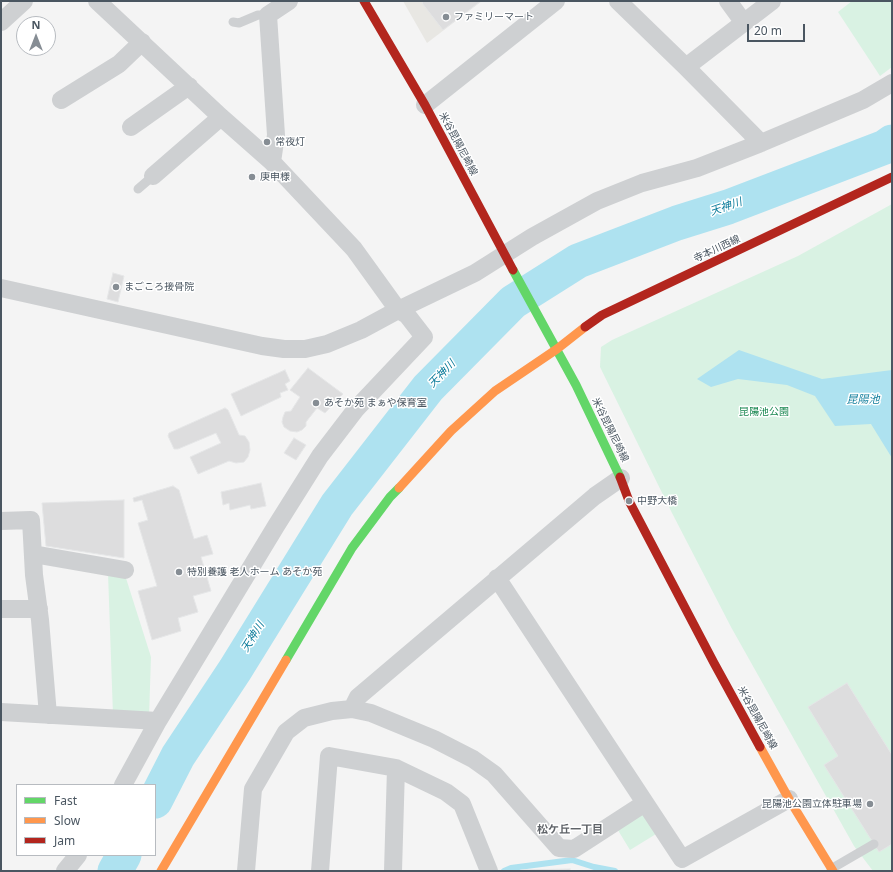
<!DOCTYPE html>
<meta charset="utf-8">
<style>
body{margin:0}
#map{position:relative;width:893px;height:872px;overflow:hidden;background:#f4f4f4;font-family:"Noto Sans",sans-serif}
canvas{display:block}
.frame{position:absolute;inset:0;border:2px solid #4a5661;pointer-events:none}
.legend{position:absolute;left:16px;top:784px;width:140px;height:72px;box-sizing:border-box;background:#fff;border:1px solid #b7bbc0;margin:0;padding:5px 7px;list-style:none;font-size:12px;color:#4a5661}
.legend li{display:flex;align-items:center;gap:8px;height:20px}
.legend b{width:20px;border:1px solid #b7bbc0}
.north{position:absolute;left:16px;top:16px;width:40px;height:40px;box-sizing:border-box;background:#fff;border:1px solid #b7bbc0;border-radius:50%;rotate:0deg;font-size:11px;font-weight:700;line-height:16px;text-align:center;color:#4a5661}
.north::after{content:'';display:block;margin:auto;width:14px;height:18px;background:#868d94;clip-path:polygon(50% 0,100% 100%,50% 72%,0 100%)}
.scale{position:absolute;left:747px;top:24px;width:58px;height:18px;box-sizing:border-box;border:2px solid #4a5661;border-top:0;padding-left:5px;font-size:12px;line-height:14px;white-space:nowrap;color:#4a5661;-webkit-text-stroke:3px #fff;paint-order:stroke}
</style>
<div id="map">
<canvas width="893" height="872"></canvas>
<div class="frame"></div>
<ul class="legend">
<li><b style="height:5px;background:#63d668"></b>Fast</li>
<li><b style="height:5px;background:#ff974d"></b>Slow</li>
<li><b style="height:5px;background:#b3261e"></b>Jam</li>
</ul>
<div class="north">N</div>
<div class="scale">20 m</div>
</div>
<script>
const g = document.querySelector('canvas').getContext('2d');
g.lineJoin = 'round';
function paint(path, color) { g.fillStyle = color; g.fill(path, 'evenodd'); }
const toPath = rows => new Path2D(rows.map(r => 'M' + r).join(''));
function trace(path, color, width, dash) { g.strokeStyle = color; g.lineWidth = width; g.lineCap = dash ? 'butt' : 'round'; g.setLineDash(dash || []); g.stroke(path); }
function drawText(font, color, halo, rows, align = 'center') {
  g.font = font + ' "Noto Sans","Noto Sans JP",sans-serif'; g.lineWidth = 3; g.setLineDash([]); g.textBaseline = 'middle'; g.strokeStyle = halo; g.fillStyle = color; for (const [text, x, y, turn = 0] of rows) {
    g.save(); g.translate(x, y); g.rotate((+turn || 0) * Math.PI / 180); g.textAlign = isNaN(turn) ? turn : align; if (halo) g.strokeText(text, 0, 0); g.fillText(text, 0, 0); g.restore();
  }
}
paint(toPath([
 [403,1,482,1,427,43]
]), '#e8e7e3');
paint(toPath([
 [852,1,892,1,892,67,880,76,838,12],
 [892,204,892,871,873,871,854,846,731,627,672,513,600,367,601,347,612,340,798,256],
 [108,573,125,575,151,657,149,717,113,715],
 [642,813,656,834,630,850,616,827]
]), '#d9f2e3');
paint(toPath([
 [739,350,822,379,892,370,892,458,871,424,835,426,815,396,787,385,738,379,711,387,697,379]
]), '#aee2f0');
trace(toPath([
 [504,871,511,868,572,860,594,867,615,871]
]), '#aee2f0', 6);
trace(toPath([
 [155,801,178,756,235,670,337,505,428,388,513,302,578,261,677,223,728,207,885,147,892,142],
 [115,871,124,855]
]), '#aee2f0', 35);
const building = toPath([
 [424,1,481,1,443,30,422,3,424,1],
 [252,172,257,177,252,182,247,177,252,172],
 [113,273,124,276,118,302,107,299,113,273],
 [308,368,343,394,325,413,317,408,306,422,306,426,302,430,297,432,290,431,284,427,282,422,283,417,285,412,291,411,300,397,290,390,308,368],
 [285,370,290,381,285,384,288,390,280,393,281,397,241,416,231,394,285,370],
 [225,408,228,410,239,435,245,436,249,442,250,450,248,457,244,462,236,463,229,461,198,474,190,457,221,443,216,433,178,449,174,449,168,436,169,433,225,408],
 [294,438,306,445,296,460,284,453,294,438],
 [261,483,266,506,251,509,250,505,230,510,229,503,223,505,221,492,261,483],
 [173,486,179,490,194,539,207,535,213,554,201,557,211,591,193,596,198,612,178,618,181,631,152,640,138,591,157,586,138,523,148,520,142,500,134,502,133,498,173,486],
 [124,500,124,558,46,546,42,503,124,500],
 [847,683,892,755,892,844,879,852,824,765,838,756,808,707,847,683],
 [570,869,570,871,517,871,522,870,570,869]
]);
paint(building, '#ddddde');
trace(building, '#e5e6e7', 1);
trace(toPath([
 [233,22,239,23,258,15,268,15],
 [138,189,153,176],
 [831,869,874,844]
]), '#ced0d2', 9);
trace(toPath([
 [97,1,221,117,272,162,354,249,398,310,407,315,424,337,356,409,320,456,276,526,158,721,123,785],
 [618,1,686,67,761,143],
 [728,1,744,23],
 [1,22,24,1],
 [686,67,772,1],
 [61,100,119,64,142,42],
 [425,105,556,1],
 [131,127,189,86],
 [272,162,276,135,268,15,289,1],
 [153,176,221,117],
 [1,288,262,346,284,349,305,349,327,344,361,330,398,310,475,273,532,237,597,201,642,183,697,168,761,143,863,100,892,83],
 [1,521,31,520,34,575,40,620,48,715],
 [33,554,125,570],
 [497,578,682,859,789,799],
 [1,609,39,609],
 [352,709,358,697,595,496,621,478],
 [1,712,158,721],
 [65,871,78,855],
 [246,871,253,789,286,732,304,718,332,711,352,709,371,713,434,739,473,759,494,774,559,848,574,849,645,803],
 [320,871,329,756,396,768,446,792,462,804,489,871],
 [393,871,396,768]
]), '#ced0d2', 18);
trace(toPath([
 [513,270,576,385,620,477],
 [286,660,352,548,390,497,399,488]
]), '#63d668', 9);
trace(toPath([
 [399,488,451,431,495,391,557,349,585,327],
 [760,747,789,799,833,871],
 [161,871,286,660]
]), '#ff974d', 9);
trace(toPath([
 [364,1,425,105,513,270],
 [585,327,602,315,892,177],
 [620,477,629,501,714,663,760,747]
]), '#b3261e', 9);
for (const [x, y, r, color] of [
 [446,17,4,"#868d94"],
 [267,142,4,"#868d94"],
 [252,177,4,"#868d94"],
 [116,287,4,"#868d94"],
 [316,403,4,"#868d94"],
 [629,501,4,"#868d94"],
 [179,572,4,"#868d94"],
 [870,804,4,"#868d94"]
]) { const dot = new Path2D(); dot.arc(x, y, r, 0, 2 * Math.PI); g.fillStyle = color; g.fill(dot); trace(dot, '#fff', 1.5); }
drawText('10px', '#4a5661', '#fff', [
 ["ファミリーマート",454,17],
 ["常夜灯",275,142],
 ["庚申様",260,177],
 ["まごころ接骨院",124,287],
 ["あそか苑 まぁや保育室",324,403],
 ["中野大橋",637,501],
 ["特別養護 老人ホーム あそか苑",187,572],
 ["昆陽池公園立体駐車場",862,804,"right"]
], 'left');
drawText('10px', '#4a5661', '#fff', [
 ["米谷昆陽尼崎線",458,144,62],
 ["寺本川西線",717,249,-25],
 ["米谷昆陽尼崎線",610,430,64],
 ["米谷昆陽尼崎線",757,718,61]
]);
drawText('10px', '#17864f', '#fff', [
 ["昆陽池公園",764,412]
]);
drawText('italic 11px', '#0c7c9b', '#fff', [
 ["天神川",726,207,-19],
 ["天神川",442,374,-46],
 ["昆陽池",863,400],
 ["天神川",253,637,-58]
]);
drawText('bold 11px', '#5f6368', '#fff', [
 ["松ケ丘一丁目",570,830]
]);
</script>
